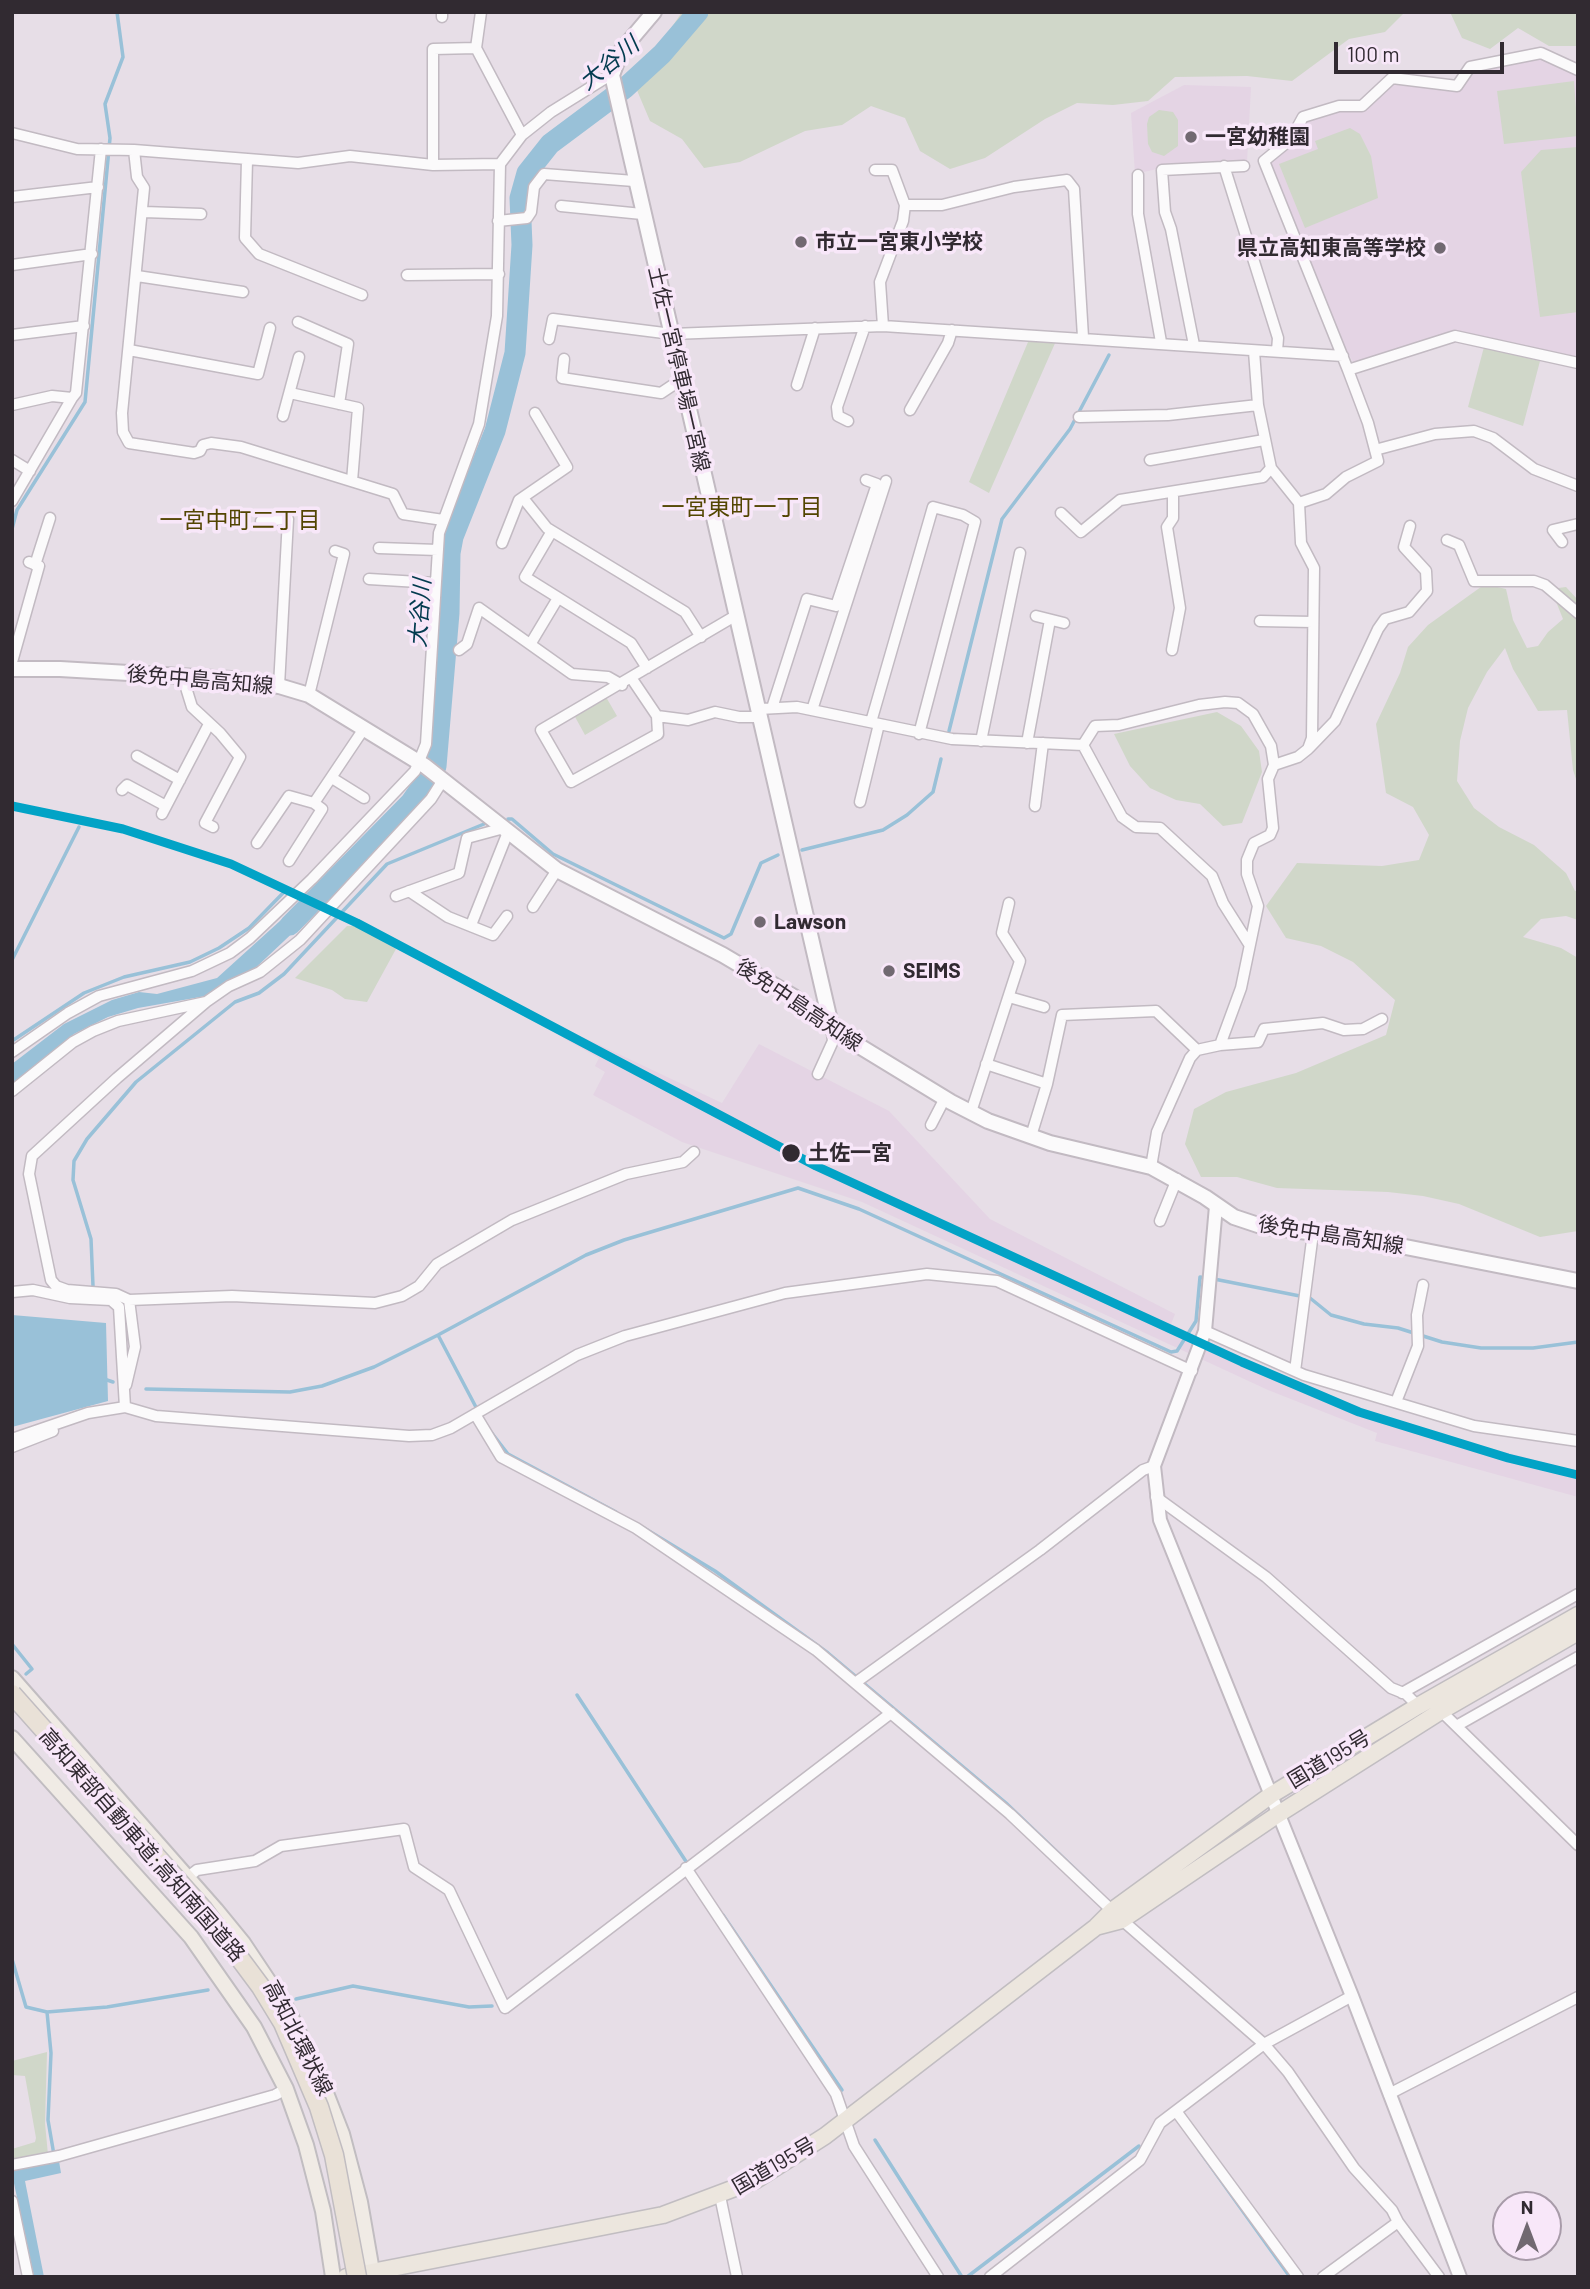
<!DOCTYPE html>
<meta charset="utf-8">
<style>
body{margin:0}
#map{position:relative;width:1590px;height:2289px;overflow:hidden;background:#e7dee7;font-family:Barlow,sans-serif}
canvas{display:block}
.frame{position:absolute;inset:0;border:14px solid #312a31;pointer-events:none}
.north{position:absolute;left:1492px;top:2191px;width:70px;height:70px;box-sizing:border-box;background:#f8e7f9;border:2px solid #a89ba9;border-radius:50%;rotate:0deg;font-size:19px;font-weight:700;line-height:28px;text-align:center;color:#312a31}
.north::after{content:'';display:block;margin:auto;width:24px;height:32px;background:#716971;clip-path:polygon(50% 0,100% 100%,50% 72%,0 100%)}
.scale{position:absolute;left:1334px;top:42px;width:170px;height:32px;box-sizing:border-box;border:4px solid #312a31;border-top:0;padding-left:9px;font-size:21px;line-height:24px;white-space:nowrap;color:#312a31;-webkit-text-stroke:5px #f8e7f9;paint-order:stroke}
</style>
<div id="map">
<canvas width="1590" height="2289"></canvas>
<div class="frame"></div>
<div class="north">N</div>
<div class="scale">100 m</div>
</div>
<script>
const g = document.querySelector('canvas').getContext('2d');
g.lineJoin = 'round';
function paint(path, color) { g.fillStyle = color; g.fill(path, 'evenodd'); }
const toPath = rows => new Path2D(rows.map(r => 'M' + r).join(''));
function trace(path, color, width, dash) { g.strokeStyle = color; g.lineWidth = width; g.lineCap = dash ? 'butt' : 'round'; g.setLineDash(dash || []); g.stroke(path); }
function drawText(font, color, halo, rows, align = 'center') {
  g.font = font + ' Barlow,"Noto Sans JP",sans-serif'; g.lineWidth = 7; g.setLineDash([]); g.textBaseline = 'middle'; g.strokeStyle = halo; g.fillStyle = color; for (const [text, x, y, turn = 0] of rows) {
    g.save(); g.translate(x, y); g.rotate((+turn || 0) * Math.PI / 180); g.textAlign = isNaN(turn) ? turn : align; if (halo) g.strokeText(text, 0, 0); g.fillText(text, 0, 0); g.restore();
  }
}
paint(toPath([
 [1541,58,1578,76,1578,360,1454,331,1354,364,1337,332,1270,163,1297,136,1307,122,1338,111,1368,109,1386,87,1393,83,1460,90,1472,70],
 [1184,85,1251,87,1247,162,1183,163,1135,174,1131,113],
 [568,1030,722,1103,759,1044,889,1111,990,1219,1175,1314,1171,1324,1293,1381,1375,1413,1478,1445,1578,1471,1578,1497,1375,1441,1377,1433,1268,1390,862,1202,682,1142,593,1095,605,1072,595,1066,599,1058,563,1038]
]), '#e4d4e4');
paint(toPath([
 [682,12,1405,12,1385,32,1349,39,1292,81,1247,76,1175,77,1148,101,1113,105,1077,103,1045,119,985,158,950,169,920,151,905,118,871,106,842,125,805,131,740,162,704,168,682,139,650,121,636,88,652,56],
 [1450,12,1578,12,1578,46,1549,46,1518,28,1490,49,1462,38],
 [1574,81,1578,136,1504,144,1497,91],
 [1159,110,1173,112,1178,120,1178,146,1164,156,1152,152,1148,144,1147,124,1149,117],
 [1350,128,1360,134,1371,156,1378,198,1305,228,1279,164,1318,149,1315,141],
 [1578,147,1578,312,1540,317,1521,172,1541,150],
 [1056,341,989,493,969,482,1028,342],
 [1484,347,1540,361,1523,426,1468,407],
 [1485,584,1506,589,1513,620,1527,648,1538,646,1548,632,1563,619,1551,589,1566,587,1578,600,1578,785,1573,770,1567,710,1538,711,1513,669,1505,648,1487,672,1468,708,1460,741,1457,781,1474,808,1499,827,1534,845,1566,873,1575,891,1578,890,1578,920,1566,916,1541,919,1523,937,1561,948,1578,958,1578,1231,1540,1237,1459,1204,1423,1196,1388,1192,1277,1188,1237,1177,1201,1177,1185,1144,1194,1109,1226,1092,1296,1073,1386,1035,1395,1000,1353,962,1321,946,1286,938,1266,906,1297,863,1382,866,1419,860,1429,835,1413,807,1386,793,1376,724,1400,673,1408,647,1428,625],
 [606,697,617,716,585,735,574,715],
 [1217,712,1241,726,1259,751,1262,772,1242,823,1223,826,1200,804,1176,800,1150,788,1130,766,1114,734],
 [347,926,358,926,396,949,367,1002,345,999,332,990,295,978],
 [47,2052,45,2123,48,2155,12,2160,12,2149,35,2142,36,2138,25,2076,12,2075,12,2061]
]), '#d0d7c9');
paint(toPath([
 [302,901,318,909,249,974,206,996,138,1008,108,1017,74,1034,12,1085,12,1064,64,1024,112,1000,139,992,157,994,217,978],
 [12,1315,106,1323,108,1401,12,1427],
 [59,2161,61,2173,25,2181,44,2277,34,2277,12,2174,14,2168]
]), '#99c1d8');
trace(toPath([
 [12,529,17,510,85,402,110,138,105,104,123,57,117,12],
 [949,731,1002,519,1070,429,1109,355],
 [508,819,512,819,553,854,724,938,731,934,761,863,778,855],
 [802,850,883,830,907,815,933,792,941,759],
 [12,960,79,827],
 [12,1041,84,993,124,977,190,962,219,948,249,928,284,892],
 [1214,1279,1310,1298,1331,1315,1364,1324,1398,1328,1442,1342,1481,1348,1533,1348,1578,1342],
 [93,1286,91,1239,73,1180,74,1161,87,1139,136,1082,235,1002,259,993,284,974,387,864,484,824],
 [438,1335,478,1411],
 [104,1379,113,1382],
 [146,1389,290,1392,322,1386,374,1367,438,1335,586,1255,624,1240,798,1188,859,1209,1171,1352,1177,1351,1196,1321,1200,1277,1206,1278],
 [491,1432,508,1454,616,1512],
 [644,1528,715,1571,828,1653,1006,1803,1098,1891],
 [12,1644,32,1669,26,1674],
 [577,1695,689,1866],
 [723,1915,842,2090],
 [12,1959,26,2007,47,2012,51,2053,48,2120,54,2155],
 [296,1999,353,1986,469,2007,492,2006],
 [47,2012,107,2007,208,1990],
 [875,2140,962,2277],
 [1199,2150,1290,2277],
 [967,2277,1139,2146]
]), '#99c1d8', 3.5);
trace(toPath([
 [290,925,411,802,436,766,449,613,450,553,453,537,495,431,515,353,522,245,520,198,527,173,550,144,625,88,662,54,698,12]
]), '#99c1d8', 21);
const minor = toPath([
 [442,12,442,17],
 [481,12,476,48,522,135],
 [1578,70,1541,53,1470,67,1457,86,1392,78,1362,106,1339,106,1303,117,1291,139,1264,161,1348,370,1455,336,1578,363],
 [12,133,77,149,134,150,137,177,144,188,122,413,123,432,129,443,194,453,200,451,203,445,211,443,241,447,393,494,403,514,443,520],
 [134,150,298,163,350,156,433,165,500,164],
 [247,160,245,238,259,254,362,295],
 [433,165,433,49,476,48],
 [1224,166,1278,338,1277,351],
 [875,170,892,170,905,205,903,221,880,282,883,326],
 [1138,175,1138,214,1161,342],
 [12,197,98,187],
 [905,205,942,205,1014,187,1067,180,1074,189,1083,337],
 [561,206,642,214],
 [144,212,201,214],
 [498,221,527,218,531,212,534,187,544,174,634,181],
 [12,265,92,254],
 [407,275,499,274],
 [137,276,243,292],
 [298,322,348,344,339,404],
 [12,335,84,326],
 [549,339,553,319,672,334,883,326,1343,356],
 [1194,345,1171,229,1165,212,1162,170,1244,166],
 [129,350,258,374,270,328],
 [1254,351,1258,405,1271,468,1299,503],
 [564,359,562,378,661,393,682,379],
 [797,385,815,328],
 [290,393,358,408,352,481],
 [12,405,52,396,72,398,76,393,101,149],
 [910,410,948,343,952,330],
 [283,416,299,357],
 [1079,417,1168,415,1258,405],
 [848,421,838,416,837,407,865,326],
 [1375,450,1435,434,1474,431,1493,438,1534,469,1578,486],
 [12,460,30,471],
 [1150,460,1264,440],
 [523,498,547,528,685,612,701,637],
 [12,501,72,398],
 [1061,513,1081,532,1120,500,1263,477,1271,468],
 [261,521,288,519,279,686],
 [552,531,525,577,631,643,647,668],
 [1447,540,1459,545,1474,581,1534,581,1545,585,1578,613],
 [1562,542,1553,530,1578,524],
 [502,543,519,500,567,467,535,413],
 [379,548,438,550],
 [35,565,50,518],
 [369,579,435,583],
 [1036,616,1064,623],
 [1260,621,1313,622],
 [531,643,558,598],
 [459,650,467,644,479,608,572,674,608,677,622,685],
 [1172,650,1180,608,1167,527,1173,518,1173,492],
 [12,662,39,566,29,562],
 [183,678,192,707,220,733,240,757,205,823,213,827],
 [632,679,657,716,658,734,571,782,541,730,735,616],
 [309,695,344,554,335,551],
 [772,708,807,599,836,606,877,484,866,480],
 [759,709,797,707,952,739,1083,745,1122,817,1136,827,1160,828,1212,876,1223,903,1249,944],
 [812,710,886,481],
 [657,716,688,720,715,712,739,717,761,717],
 [871,722,933,507,963,515,975,522,919,734],
 [981,741,1020,553],
 [1027,743,1050,620],
 [1083,745,1095,726,1119,725,1199,705,1225,702,1238,703,1253,714,1271,746,1274,765],
 [1309,748,1335,721,1378,629,1385,619,1409,612,1427,591,1426,571,1404,547,1410,526],
 [137,756,180,780],
 [332,778,364,798],
 [443,780,431,799,300,940,260,972,229,986,206,1002,117,1078,32,1156,29,1174,51,1280,56,1286,67,1290,116,1294,129,1300,232,1296,375,1303,402,1296,419,1286,437,1264,512,1220,626,1174,683,1162,694,1152],
 [122,790,127,785,166,806],
 [860,802,879,724],
 [1035,806,1043,743],
 [162,814,209,724],
 [257,843,289,796,314,803,363,730],
 [289,861,322,809,314,803],
 [409,891,448,917,493,935,507,916],
 [396,896,459,873,467,838,504,828],
 [533,907,557,870],
 [471,925,508,832],
 [1009,997,1044,1007],
 [1220,1045,1258,1042,1264,1029,1323,1023,1344,1030,1363,1029,1382,1019],
 [12,1052,68,1013,99,996,192,971,230,953,250,938,312,879,415,771,426,744,439,533,479,424,497,316,500,164,522,135,551,112,612,74],
 [986,1064,1047,1084],
 [818,1074,833,1041,831,1025],
 [12,1091,73,1042,93,1031,118,1021,206,1002],
 [971,1112,1020,961,1002,933,1009,903],
 [931,1125,945,1098],
 [1031,1136,1047,1084,1062,1015,1156,1011,1197,1050],
 [1151,1167,1157,1132,1190,1058,1197,1050,1220,1045,1241,988,1258,906,1247,874,1247,860,1254,843,1270,835,1273,828,1268,779,1274,765,1298,757,1308,749,1312,738,1314,568,1301,543,1299,503,1326,494,1346,477,1378,461,1368,423,1348,370],
 [1160,1221,1177,1179],
 [12,1292,33,1290,70,1298,111,1300,119,1307,125,1407],
 [1205,1331,1304,1375,1474,1426,1578,1441],
 [1295,1371,1313,1233],
 [126,1385,135,1347,129,1300],
 [1396,1402,1418,1346,1417,1315,1423,1285],
 [475,1414,501,1457,636,1528,816,1650,1010,1814,1122,1920,1264,2044,1288,2072,1354,2168,1392,2210,1398,2222],
 [12,1439,88,1413,125,1407,156,1416,409,1436,432,1435,451,1428,577,1355,625,1336,785,1293,927,1274,997,1281,1192,1371],
 [12,1447,53,1431],
 [1156,1497,1266,1577,1391,1688,1406,1694,1418,1706],
 [855,1683,1040,1550,1143,1470,1154,1466],
 [1402,1693,1578,1594],
 [1441,1711,1578,1845],
 [1458,1725,1578,1657],
 [686,1868,836,2094,854,2146,938,2277],
 [188,1877,197,1870,255,1861,281,1846,404,1829,414,1867,449,1890,505,2008,891,1713],
 [1389,2094,1578,1997],
 [1176,2111,1298,2277],
 [12,2165,59,2156,275,2095,286,2089],
 [720,2196,737,2277],
 [12,2201,28,2277],
 [990,2277,1140,2160,1160,2123,1264,2044,1352,1996],
 [1323,2277,1398,2222,1439,2277]
]);
const tertiary = toPath([
 [1216,1206,1205,1331,1154,1466,1160,1520,1352,1996,1460,2277]
]);
const secondary = toPath([
 [654,12,621,51,612,75,831,1025],
 [12,669,60,669,231,679,279,686,309,695,425,766,557,870,723,955,794,997,851,1041,951,1102,988,1121,1050,1143,1151,1167,1205,1197,1234,1217,1261,1226,1370,1240,1578,1281]
]);
const primary = toPath([
 [12,1678,216,1910,243,1943,287,2009,317,2070,342,2134,360,2202,373,2277],
 [12,1738,191,1937,254,2027,286,2089,306,2145,323,2211,333,2277]
]);
const trunk = toPath([
 [1099,1926,1122,1920,1277,1815,1441,1711,1578,1632],
 [346,2277,663,2215,756,2180,825,2136,1096,1927,1113,1910,1271,1795,1418,1706,1578,1615]
]);
trace(minor, '#c2bac2', 13);
trace(tertiary, '#c2bac2', 16);
trace(secondary, '#c2bac2', 18);
trace(primary, '#c1bdc1', 18);
trace(trunk, '#c1bdc1', 19);
trace(minor, '#fbfafb', 10);
trace(tertiary, '#fbfafb', 12);
trace(secondary, '#fbfafb', 14);
trace(primary, '#f0ebe5', 14);
trace(trunk, '#ece6de', 16);
const motorwayBridge = toPath([
 [12,1694,203,1909,261,1987,283,2023,319,2107,334,2155,357,2277]
]);
trace(motorwayBridge, '#c1bdc1', 21, []);
trace(motorwayBridge, '#e9e1d7', 18);
trace(toPath([
 [12,806,123,829,231,864,357,923,816,1166,1242,1362,1359,1412,1508,1458,1578,1475]
]), '#02a3c6', 9);
for (const [x, y, r, color] of [
 [1191,137,7,"#716971"],
 [801,242,7,"#716971"],
 [1440,248,7,"#716971"],
 [760,922,7,"#716971"],
 [889,971,7,"#716971"],
 [791,1153,10,"#312a31"]
]) { const dot = new Path2D(); dot.arc(x, y, r, 0, 2 * Math.PI); g.fillStyle = color; g.fill(dot); trace(dot, '#f8e7f9', 2.5); }
drawText('bold 21px', '#312a31', '#f8e7f9', [
 ["一宮幼稚園",1205,137],
 ["市立一宮東小学校",815,242],
 ["県立高知東高等学校",1426,248,"right"],
 ["Lawson",774,922],
 ["SEIMS",903,971]
], 'left');
drawText('21px', '#312a31', '#f8e7f9', [
 ["土佐一宮停車場一宮線",679,369,77],
 ["後免中島高知線",200,680,5],
 ["後免中島高知線",799,1005,34],
 ["後免中島高知線",1331,1235,9],
 ["国道195号",1329,1759,-31],
 ["高知東部自動車道;高知南国道路",142,1845,49],
 ["高知北環状線",298,2038,63],
 ["国道195号",774,2166,-30]
]);
drawText('bold 21px', '#312a31', '#f8e7f9', [
 ["土佐一宮",808,1153]
], 'left');
drawText('italic 23px', '#033b4f', '#f8e7f9', [
 ["大谷川",609,63,-39],
 ["大谷川",420,613,-86]
]);
drawText('23px', '#534502', '#f8e7f9', [
 ["一宮東町一丁目",742,507],
 ["一宮中町二丁目",240,520]
]);
</script>
